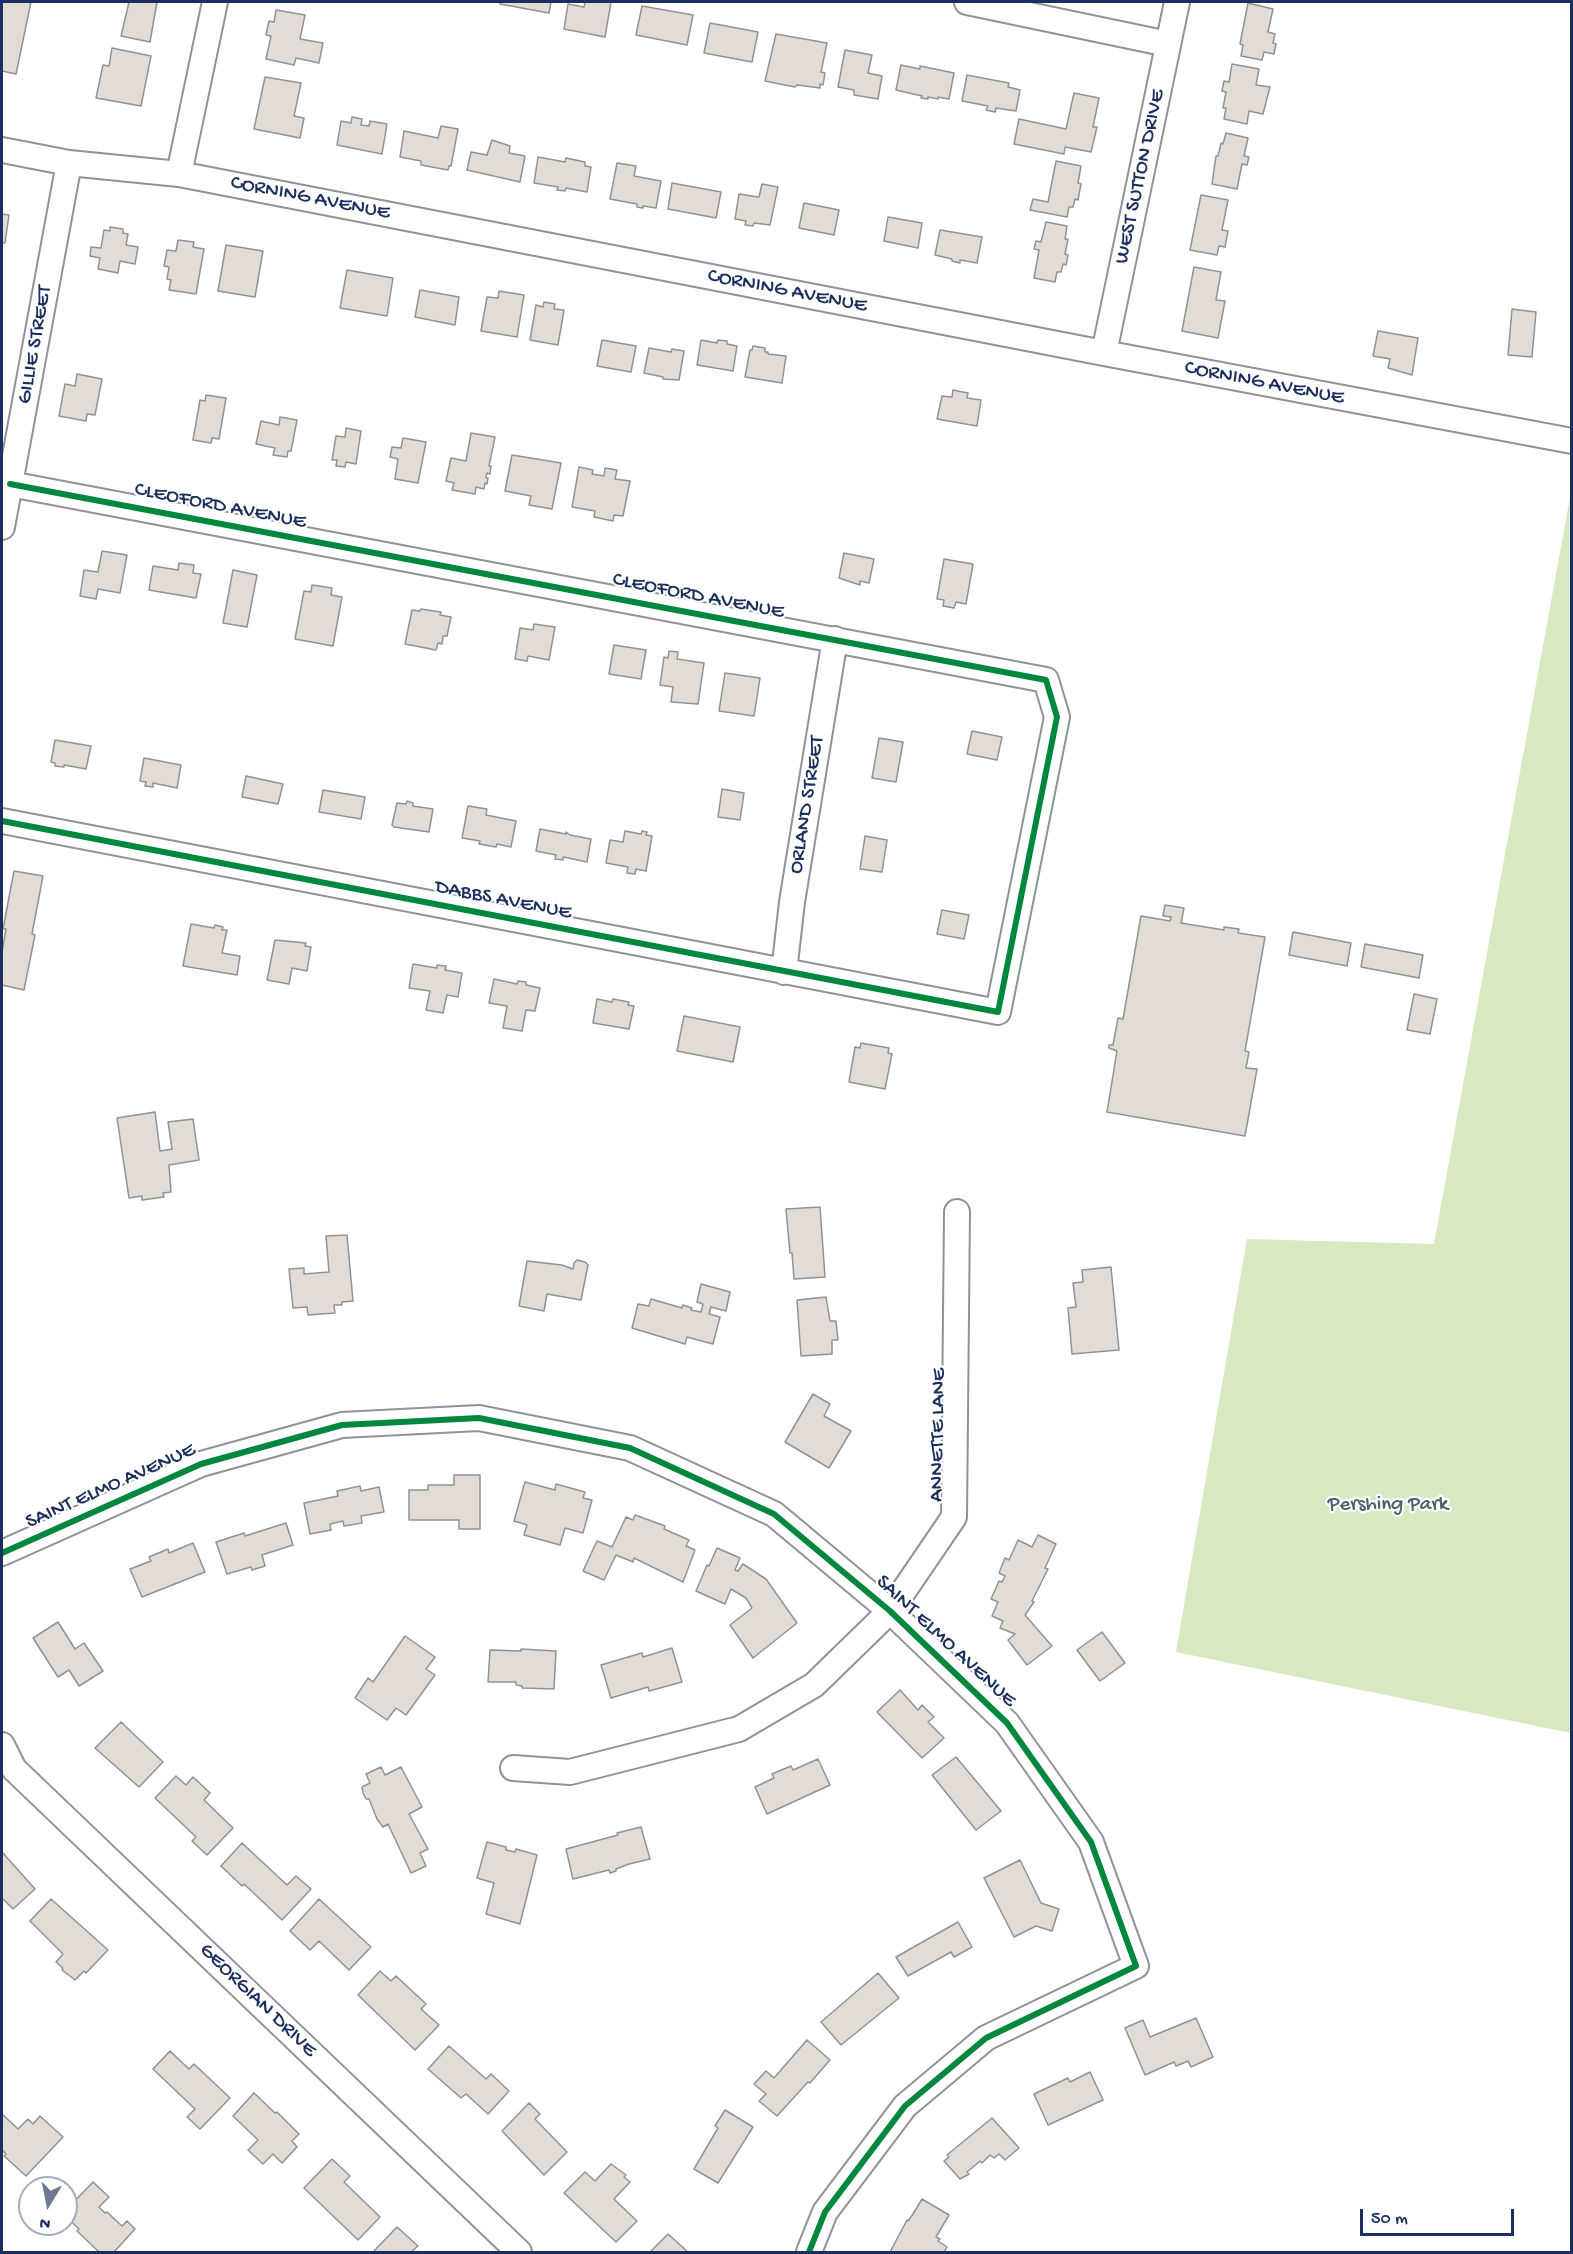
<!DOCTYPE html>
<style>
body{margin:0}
#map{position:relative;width:1573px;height:2254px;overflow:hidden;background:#fff;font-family:"Gochi Hand",sans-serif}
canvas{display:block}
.frame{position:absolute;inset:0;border:3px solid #1b2f5e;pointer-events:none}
.north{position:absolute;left:18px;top:2176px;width:60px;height:60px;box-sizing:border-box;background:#fff;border:2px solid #a4acbf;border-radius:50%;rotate:190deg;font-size:16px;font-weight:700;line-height:24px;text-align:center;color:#1b2f5e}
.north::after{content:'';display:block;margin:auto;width:21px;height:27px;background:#6b7896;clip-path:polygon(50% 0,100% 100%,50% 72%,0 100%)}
.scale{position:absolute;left:1360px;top:2209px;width:154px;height:27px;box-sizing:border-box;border:3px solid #1b2f5e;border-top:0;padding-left:8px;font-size:18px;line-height:21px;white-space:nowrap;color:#1b2f5e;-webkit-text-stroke:4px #fff;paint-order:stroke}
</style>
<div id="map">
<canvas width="1573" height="2254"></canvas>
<div class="frame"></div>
<div class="north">N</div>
<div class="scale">50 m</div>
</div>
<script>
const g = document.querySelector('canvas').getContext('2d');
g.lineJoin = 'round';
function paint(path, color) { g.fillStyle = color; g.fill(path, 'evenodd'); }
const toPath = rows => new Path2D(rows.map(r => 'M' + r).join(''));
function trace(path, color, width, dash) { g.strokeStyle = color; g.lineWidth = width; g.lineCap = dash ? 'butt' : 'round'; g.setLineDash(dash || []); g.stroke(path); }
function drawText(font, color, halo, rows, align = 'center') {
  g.font = font + ' "Gochi Hand",sans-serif'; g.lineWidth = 4.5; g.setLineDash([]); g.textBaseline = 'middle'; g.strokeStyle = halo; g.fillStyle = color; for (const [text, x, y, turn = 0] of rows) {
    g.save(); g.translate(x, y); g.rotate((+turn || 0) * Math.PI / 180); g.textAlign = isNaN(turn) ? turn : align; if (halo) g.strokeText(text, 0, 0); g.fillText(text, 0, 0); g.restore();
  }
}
paint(toPath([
 [1571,492,1572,1733,1571,1733,1176,1652,1247,1239,1434,1244]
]), '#d8e8c1');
const building = toPath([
 [2,2,31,2,16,74,2,71,2,2],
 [129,2,157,2,150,42,121,36,129,2],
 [500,2,551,2,549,13,500,4,500,2],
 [585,2,611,2,605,37,564,29,568,4,584,7,585,2],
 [1248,3,1273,9,1268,32,1275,34,1273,43,1276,44,1274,54,1264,52,1262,60,1241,56,1243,45,1240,44,1248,3],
 [642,6,693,15,687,45,636,35,642,6],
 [276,10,305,15,300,39,323,43,319,63,296,58,294,65,266,59,271,36,266,35,269,21,274,22,276,10],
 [710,23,758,32,752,62,704,53,710,23],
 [776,34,827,43,821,72,825,73,823,85,820,84,820,88,797,85,795,87,765,81,776,34],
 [112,48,151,56,141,106,96,98,103,65,109,66,112,48],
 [845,50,872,55,868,73,882,76,878,99,854,95,854,90,838,87,845,50],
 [1232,64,1259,69,1256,85,1270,87,1263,114,1249,111,1247,124,1224,119,1226,108,1223,108,1226,92,1222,91,1224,81,1229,82,1232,64],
 [901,65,920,69,920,66,954,73,949,99,938,97,938,99,928,97,928,99,921,98,922,96,896,90,901,65],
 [967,75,1009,83,1008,87,1020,90,1016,111,996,108,995,112,986,110,988,106,962,101,967,75],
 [265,77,301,83,294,116,304,118,300,138,254,129,265,77],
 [1074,93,1099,98,1093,127,1097,127,1091,152,1065,147,1064,154,1014,144,1019,119,1066,129,1074,93],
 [352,117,362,119,361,125,369,126,370,121,387,124,382,154,337,145,341,121,351,123,352,117],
 [441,126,458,129,451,166,449,166,448,170,421,165,421,161,400,157,404,131,438,138,441,126],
 [1226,133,1248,138,1244,156,1249,157,1247,165,1242,164,1237,189,1212,184,1216,156,1218,156,1221,143,1223,144,1226,133],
 [492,140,510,146,509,153,525,156,520,182,467,170,471,152,487,155,492,140],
 [538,157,565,162,566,158,585,162,585,166,591,167,587,192,566,188,565,191,557,190,558,187,534,183,538,157],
 [1056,161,1081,166,1078,183,1081,184,1078,200,1075,199,1073,207,1069,207,1067,217,1030,210,1033,199,1048,202,1056,161],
 [617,163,636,166,634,176,661,181,656,208,643,206,643,208,637,207,637,204,610,199,617,163],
 [672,183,721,192,716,218,668,209,672,183],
 [762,184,778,187,770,225,754,223,753,226,745,225,746,221,735,219,739,194,759,197,762,184],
 [1201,195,1228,200,1222,230,1228,231,1225,247,1219,246,1217,255,1190,250,1201,195],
 [804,203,839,210,834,235,799,228,804,203],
 [2,214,9,215,5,243,2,243,2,214],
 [888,217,922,223,918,248,884,241,888,217],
 [1046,222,1067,226,1065,239,1068,239,1065,254,1068,255,1066,265,1063,264,1061,272,1057,272,1055,282,1034,278,1039,250,1034,249,1036,241,1041,242,1046,222],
 [110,227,123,229,123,233,128,234,126,245,138,247,135,264,120,261,118,273,98,269,100,258,90,256,91,247,101,248,104,230,110,231,110,227],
 [940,230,982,237,977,263,960,260,960,263,952,261,952,259,935,255,940,230],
 [178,240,194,242,193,247,204,249,196,294,169,290,171,280,167,279,169,267,164,266,167,250,176,251,178,240],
 [226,245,263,251,255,297,218,291,226,245],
 [1194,267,1221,272,1216,300,1225,301,1218,338,1182,331,1194,267],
 [347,270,393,278,387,316,340,308,347,270],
 [420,290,459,297,455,325,415,317,420,290],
 [499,291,524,295,517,337,481,331,487,297,498,298,499,291],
 [544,302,555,304,554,309,564,310,558,345,530,340,536,305,543,307,544,302],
 [1512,309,1536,312,1532,357,1508,355,1512,309],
 [1378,331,1418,338,1412,375,1388,368,1390,359,1373,356,1378,331],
 [602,340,636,346,631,372,597,366,602,340],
 [701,340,717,343,718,340,727,341,727,344,737,346,733,371,697,365,701,340],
 [753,346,765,348,765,352,768,352,768,354,786,356,782,383,745,377,750,350,752,350,753,346],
 [649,348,671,352,672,349,684,351,679,380,663,379,663,377,644,373,649,348],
 [77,374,102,379,95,415,87,414,86,421,59,416,65,384,75,386,77,374],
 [953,390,968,393,967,398,981,400,977,426,937,419,942,396,952,397,953,390],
 [206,395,226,398,219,439,212,438,211,443,193,440,200,400,205,401,206,395],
 [280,417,297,420,291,451,288,451,287,457,273,455,275,448,256,444,261,421,279,425,280,417],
 [346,428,361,431,356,464,346,462,345,467,336,466,337,460,332,460,336,436,345,437,346,428],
 [471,433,495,437,489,466,491,466,490,474,487,473,486,478,488,478,487,484,485,483,484,489,476,487,475,494,452,490,454,483,446,481,451,458,466,461,471,433],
 [403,438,426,442,418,483,395,479,398,459,390,457,392,447,401,448,403,438],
 [512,455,561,463,552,509,529,505,531,496,505,491,512,455],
 [579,467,593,470,592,474,604,476,605,468,617,470,615,479,630,481,623,516,614,515,613,521,594,517,595,511,572,507,579,467],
 [102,551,127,555,120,593,98,589,96,599,80,596,84,570,98,572,102,551],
 [844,553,874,559,869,583,860,581,860,585,839,578,844,553],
 [944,559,973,564,966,604,956,602,954,608,943,606,944,600,937,599,944,559],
 [179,563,194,565,193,573,201,574,196,598,149,590,153,566,178,570,179,563],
 [233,570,257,575,247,627,223,623,233,570],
 [312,585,332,588,331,595,342,597,333,646,295,639,304,591,311,592,312,585],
 [421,609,441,612,440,615,451,617,447,636,443,636,442,644,438,643,436,650,405,644,412,610,420,611,421,609],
 [534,624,555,627,549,660,528,656,527,661,515,659,520,628,533,630,534,624],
 [614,645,646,650,641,679,609,674,614,645],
 [669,651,678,652,677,659,704,663,698,704,671,702,673,687,660,685,664,657,668,658,669,651],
 [725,673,760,678,754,716,719,711,725,673],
 [972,731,1002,737,997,760,967,754,972,731],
 [879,738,903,742,896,782,872,778,879,738],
 [55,740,91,746,86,769,64,765,64,767,55,766,55,763,51,762,55,740],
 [144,758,181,765,177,788,153,783,153,787,145,786,146,782,140,781,144,758],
 [246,776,283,784,278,804,242,797,246,776],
 [722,789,744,793,740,820,718,817,722,789],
 [323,790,365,797,361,819,319,812,323,790],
 [407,801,413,803,413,806,433,809,429,832,394,827,392,825,397,803,406,804,407,801],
 [468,806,487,809,486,815,516,821,511,847,497,844,496,847,479,844,480,841,462,838,468,806],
 [540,829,566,834,566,832,570,835,591,839,587,862,563,857,563,860,555,859,556,855,536,851,540,829],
 [625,831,641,834,642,831,647,832,646,835,652,836,646,871,636,869,635,874,627,873,628,867,606,863,610,840,623,842,625,831],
 [865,836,887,840,882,872,860,869,865,836],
 [14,871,43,876,32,934,35,935,24,990,2,985,2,952,6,929,3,929,14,871],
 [1165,905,1184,908,1181,923,1224,930,1224,927,1239,929,1238,933,1265,937,1245,1051,1249,1052,1246,1068,1257,1069,1245,1136,1107,1112,1117,1051,1109,1048,1109,1045,1113,1045,1118,1018,1123,1019,1141,916,1170,921,1171,917,1163,916,1165,905],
 [942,910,969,915,964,939,937,934,942,910],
 [191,924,214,928,215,925,223,927,222,930,227,930,222,953,240,956,237,975,183,966,191,924],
 [1293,932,1351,943,1347,966,1289,955,1293,932],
 [275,940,306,943,305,946,311,947,307,971,292,968,289,984,267,980,275,940],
 [1365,944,1423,955,1419,978,1361,967,1365,944],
 [413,964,437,968,437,965,446,966,445,970,462,973,458,997,447,995,443,1013,426,1010,430,991,409,988,413,964],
 [494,979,517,984,518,981,526,982,526,985,540,988,535,1011,526,1010,522,1031,503,1028,507,1006,489,1003,494,979],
 [1414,994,1437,999,1430,1034,1407,1030,1414,994],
 [597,999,612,1002,613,999,629,1002,628,1005,634,1006,629,1029,593,1023,597,999],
 [684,1016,740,1027,733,1062,677,1051,684,1016],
 [861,1043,889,1048,888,1053,892,1054,885,1089,849,1082,855,1047,860,1048,861,1043],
 [155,1112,160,1151,172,1149,168,1122,193,1119,199,1160,169,1165,171,1192,163,1193,164,1197,142,1200,142,1196,129,1198,117,1118,155,1112],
 [820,1207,825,1277,794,1279,792,1253,790,1253,786,1209,820,1207],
 [347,1235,353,1301,342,1302,342,1305,334,1305,335,1313,308,1315,307,1307,293,1308,289,1269,304,1268,304,1274,329,1272,326,1236,347,1235],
 [577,1260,585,1262,588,1265,581,1300,547,1294,544,1311,519,1306,527,1261,562,1265,573,1269,574,1263,577,1260],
 [1111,1267,1119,1350,1072,1354,1068,1308,1076,1307,1073,1283,1083,1282,1082,1270,1111,1267],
 [701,1284,730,1292,726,1311,711,1307,709,1314,720,1317,713,1344,687,1337,685,1344,632,1328,638,1304,649,1306,651,1299,682,1308,683,1305,692,1308,691,1310,701,1312,703,1304,697,1302,701,1284],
 [826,1297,830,1321,836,1321,838,1340,832,1340,832,1354,801,1356,797,1300,826,1297],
 [813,1394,830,1404,824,1416,851,1431,829,1468,785,1442,813,1394],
 [454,1475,480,1475,480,1529,459,1529,459,1520,409,1520,409,1490,428,1490,428,1485,454,1485,454,1475],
 [525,1482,555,1490,556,1484,585,1492,583,1498,592,1500,583,1533,565,1528,560,1545,524,1535,527,1525,514,1521,525,1482],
 [360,1486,361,1491,379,1487,384,1512,361,1516,362,1523,344,1526,343,1521,330,1524,331,1530,310,1534,304,1503,338,1496,337,1491,360,1486],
 [635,1515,665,1526,664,1529,689,1540,686,1546,695,1550,683,1582,634,1558,633,1562,616,1555,604,1580,583,1571,597,1541,612,1547,626,1517,633,1520,635,1515],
 [286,1523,293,1545,262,1555,265,1566,252,1570,251,1567,227,1574,216,1542,244,1533,245,1536,286,1523],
 [1038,1535,1056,1544,1045,1568,1048,1569,1032,1601,1034,1602,1025,1615,1052,1646,1027,1665,1008,1640,1015,1634,1000,1628,1003,1621,992,1616,998,1602,991,1599,999,1581,1002,1582,1005,1576,999,1573,1005,1558,1009,1560,1018,1540,1032,1547,1038,1535],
 [193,1543,205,1572,142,1597,130,1569,151,1561,149,1557,168,1549,169,1553,193,1543],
 [717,1548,740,1558,735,1570,738,1571,743,1564,766,1579,797,1623,753,1658,730,1625,752,1608,746,1598,731,1589,725,1604,696,1591,707,1565,709,1566,717,1548],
 [58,1622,75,1649,84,1643,103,1671,79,1686,69,1670,58,1677,33,1638,58,1622],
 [1102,1632,1125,1663,1100,1681,1077,1650,1102,1632],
 [405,1636,435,1657,426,1669,435,1675,406,1715,396,1708,387,1720,355,1698,368,1678,373,1682,405,1636],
 [672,1648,682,1682,649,1691,648,1687,611,1698,601,1665,642,1653,643,1657,672,1648],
 [521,1649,556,1651,554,1689,522,1688,522,1686,516,1685,516,1682,488,1682,490,1650,521,1651,521,1649],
 [900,1690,918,1710,922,1705,934,1717,928,1722,944,1738,922,1758,877,1712,900,1690],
 [121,1722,163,1762,139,1787,95,1748,121,1722],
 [956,1757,1001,1811,976,1830,932,1775,956,1757],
 [818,1759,830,1785,767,1814,755,1787,774,1778,772,1774,791,1766,793,1770,818,1759],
 [381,1767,385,1775,401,1767,422,1807,409,1814,428,1849,420,1853,426,1866,411,1873,388,1824,383,1827,377,1819,369,1799,366,1799,363,1793,362,1787,370,1783,366,1774,381,1767],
 [176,1776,186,1785,193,1777,210,1793,204,1800,233,1828,207,1855,192,1841,196,1837,155,1798,176,1776],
 [641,1827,650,1859,629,1864,616,1869,616,1871,610,1873,609,1870,573,1879,566,1849,618,1835,617,1833,641,1827],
 [487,1842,506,1847,506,1850,515,1852,516,1849,537,1855,520,1924,486,1914,494,1883,477,1878,487,1842],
 [242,1843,287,1885,296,1876,311,1889,282,1920,244,1884,242,1886,221,1866,242,1843],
 [2,1852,35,1889,13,1909,2,1898,2,1852],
 [1020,1860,1041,1903,1059,1909,1052,1931,1036,1926,1014,1937,984,1878,1020,1860],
 [51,1899,108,1950,86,1973,84,1971,75,1980,62,1970,63,1968,56,1962,63,1954,30,1921,51,1899],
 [319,1899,371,1947,349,1970,319,1941,310,1950,290,1931,319,1899],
 [958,1922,972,1947,954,1957,951,1952,908,1976,896,1957,958,1922],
 [380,1971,391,1981,396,1976,426,2004,421,2009,439,2025,415,2050,358,1995,380,1971],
 [878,1973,899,1998,841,2045,821,2022,878,1973],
 [1196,2018,1213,2057,1191,2067,1188,2061,1176,2066,1174,2062,1145,2075,1125,2028,1143,2020,1150,2037,1196,2018],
 [807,2040,830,2060,810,2083,808,2082,777,2116,759,2101,766,2094,754,2084,766,2071,774,2078,807,2040],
 [449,2046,486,2079,491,2074,509,2091,488,2114,466,2094,461,2098,428,2069,449,2046],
 [170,2051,189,2069,194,2064,230,2098,200,2129,187,2117,195,2109,153,2069,170,2051],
 [1090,2072,1103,2100,1048,2125,1034,2094,1068,2078,1070,2082,1090,2072],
 [254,2093,275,2113,277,2112,299,2134,292,2141,297,2147,282,2163,273,2154,263,2164,248,2150,258,2140,233,2116,254,2093],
 [529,2103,540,2114,535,2119,567,2152,544,2175,502,2131,529,2103],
 [725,2110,753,2127,718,2183,694,2169,718,2128,715,2126,725,2110],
 [2,2114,18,2129,28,2119,33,2124,40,2116,63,2137,26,2176,4,2156,6,2154,2,2150,2,2114],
 [992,2118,1019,2148,1005,2160,999,2154,994,2158,990,2155,982,2163,980,2161,967,2172,969,2174,960,2179,944,2161,949,2157,947,2155,992,2118],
 [332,2159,350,2176,344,2182,380,2217,358,2240,304,2188,332,2159],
 [611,2164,626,2175,624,2177,630,2182,614,2199,637,2221,616,2242,564,2193,585,2172,595,2181,611,2164],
 [93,2182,109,2197,99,2207,105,2213,107,2212,122,2226,127,2221,135,2229,114,2252,99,2252,77,2231,79,2229,66,2217,66,2210,93,2182],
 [922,2199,949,2215,936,2237,940,2239,938,2241,947,2247,944,2252,890,2252,907,2220,908,2221,913,2214,922,2199],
 [397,2227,418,2246,411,2252,373,2252,397,2227],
 [668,2234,688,2252,650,2252,668,2234]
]);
paint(building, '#e2dcd4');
trace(building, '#8e929a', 1.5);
const minor = toPath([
 [967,2,1168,44],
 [2,150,69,163,179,174,1104,353,1572,441],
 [179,174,215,2],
 [1104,353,1177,2],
 [2,527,69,163],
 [2,821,998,1012,1057,717,1046,680,10,484],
 [784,972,792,902,835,639],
 [2,1553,201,1464,342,1425,479,1418,630,1448,774,1514,890,1611,1007,1723,1091,1842,1136,1966,986,2038,905,2106,825,2212,809,2252],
 [2,1745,14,1769,519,2252],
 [513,1768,570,1772,739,1729,814,1685,890,1611,954,1517,957,1212]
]);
trace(minor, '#8e929a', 28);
trace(minor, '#fff', 24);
trace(toPath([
 [2,821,998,1012,1057,717,1046,680,10,484],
 [2,1553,201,1464,342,1425,479,1418,630,1448,774,1514,890,1611,1007,1723,1091,1842,1136,1966,986,2038,905,2106,825,2212,809,2252]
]), '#00873e', 6);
drawText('21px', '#1b2f5e', '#fff', [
 ["WEST SUTTON DRIVE",1141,177,-78],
 ["CORNING AVENUE",310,199,11],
 ["CORNING AVENUE",787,292,11],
 ["GILLIE STREET",36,345,-80],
 ["CORNING AVENUE",1264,384,11],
 ["CLEOFORD AVENUE",220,507,11],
 ["CLEOFORD AVENUE",698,597,11],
 ["ORLAND STREET",808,805,-81],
 ["DABBS AVENUE",503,901,11],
 ["ANNETTE LANE",939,1435,-89],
 ["SAINT ELMO AVENUE",111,1487,-24],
 ["SAINT ELMO AVENUE",945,1642,43],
 ["GEORGIAN DRIVE",257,2001,44]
]);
drawText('21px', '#4a616c', '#fff', [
 ["Pershing Park",1388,1506]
]);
</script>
